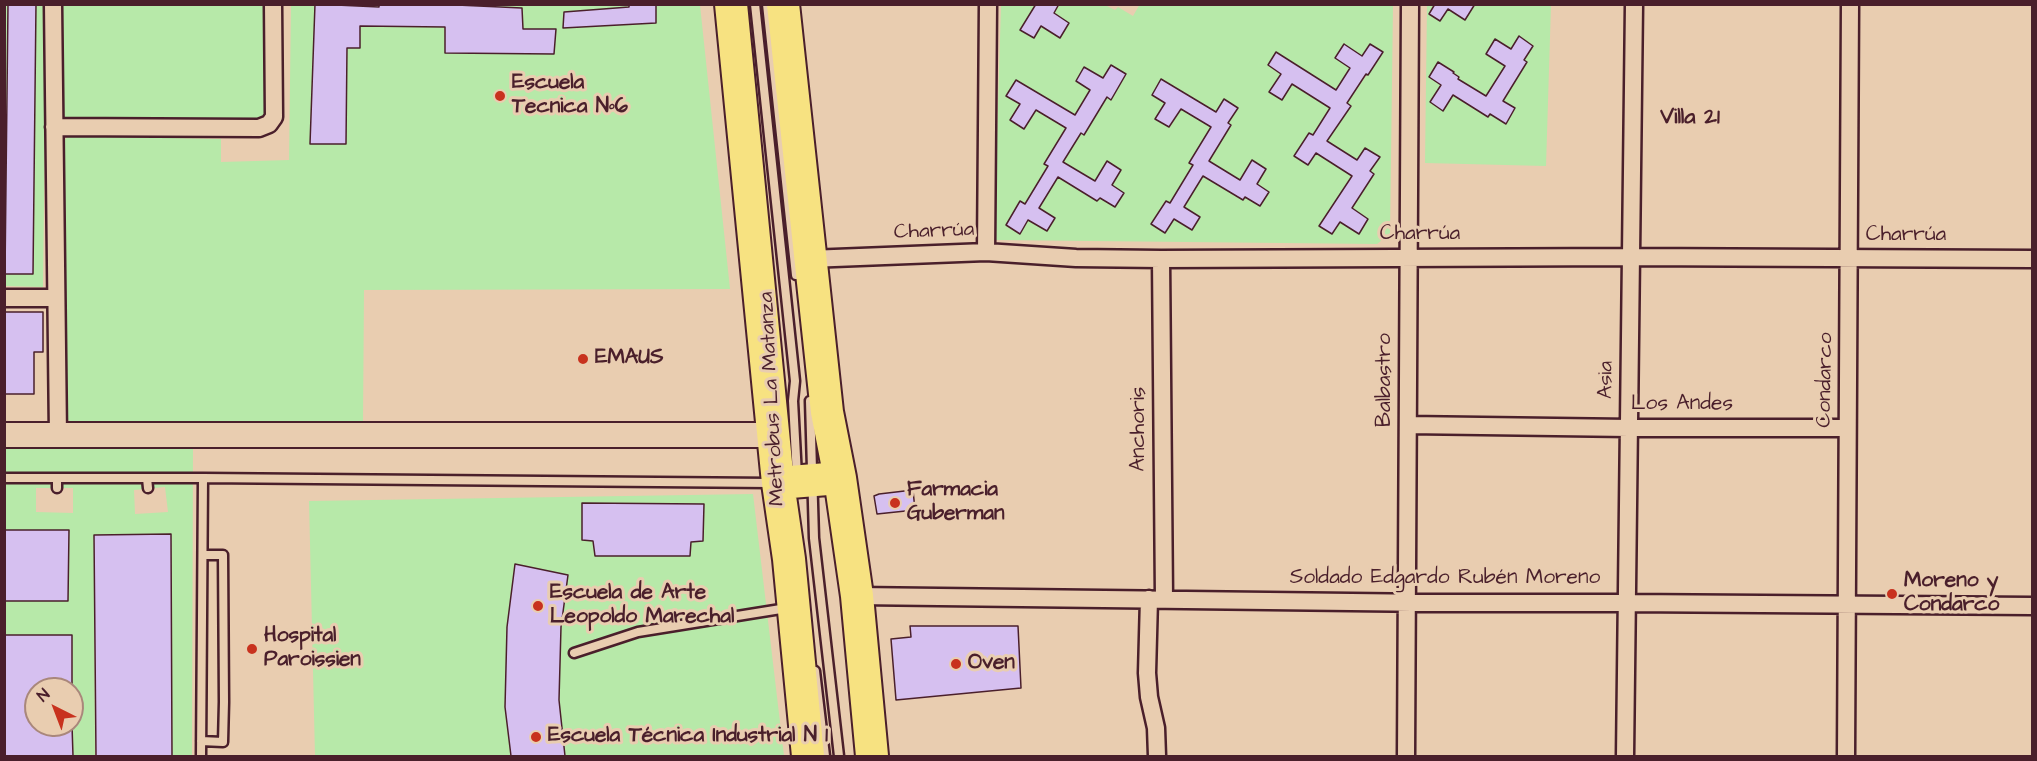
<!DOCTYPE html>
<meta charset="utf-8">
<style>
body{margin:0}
#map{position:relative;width:2037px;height:761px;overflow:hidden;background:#e9cdb0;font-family:"Architects Daughter",sans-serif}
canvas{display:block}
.frame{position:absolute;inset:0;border:6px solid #4a1f2b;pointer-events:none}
.north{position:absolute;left:24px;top:677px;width:60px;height:60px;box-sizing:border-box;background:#e9cdb0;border:2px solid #a9877b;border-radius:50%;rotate:318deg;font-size:16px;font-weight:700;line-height:24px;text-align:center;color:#4a1f2b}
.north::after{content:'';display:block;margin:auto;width:21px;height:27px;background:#c8321e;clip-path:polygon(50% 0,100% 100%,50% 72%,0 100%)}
</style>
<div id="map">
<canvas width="2037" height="761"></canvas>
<div class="frame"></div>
<div class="north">N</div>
</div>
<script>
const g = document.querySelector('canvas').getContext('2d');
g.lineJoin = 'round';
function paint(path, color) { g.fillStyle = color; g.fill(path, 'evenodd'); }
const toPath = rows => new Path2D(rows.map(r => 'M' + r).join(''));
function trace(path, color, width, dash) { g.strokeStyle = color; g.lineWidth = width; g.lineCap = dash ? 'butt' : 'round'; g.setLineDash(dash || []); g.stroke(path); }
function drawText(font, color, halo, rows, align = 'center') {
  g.font = font + ' "Architects Daughter",sans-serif'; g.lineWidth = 6; g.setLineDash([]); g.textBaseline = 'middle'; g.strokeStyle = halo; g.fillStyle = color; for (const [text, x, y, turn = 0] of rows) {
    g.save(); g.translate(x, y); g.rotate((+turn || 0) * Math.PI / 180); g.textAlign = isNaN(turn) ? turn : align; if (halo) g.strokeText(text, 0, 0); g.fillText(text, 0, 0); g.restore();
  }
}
paint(toPath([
 [1140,4,1393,5,1390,234,1377,244,994,240,1001,5,1041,5,1020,30,1033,38,1041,26,1060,37,1069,23,1054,13,1059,5,1105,5,1115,10,1118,7,1133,16],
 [1344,44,1362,56,1370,44,1383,52,1347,103,1350,106,1327,141,1357,160,1365,148,1379,157,1370,171,1374,174,1352,208,1368,219,1359,234,1340,222,1332,234,1320,226,1353,173,1349,174,1319,155,1317,151,1308,165,1294,156,1309,133,1313,135,1330,108,1292,84,1282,100,1269,92,1281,74,1268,65,1276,52,1336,90,1350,68,1335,58],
 [1111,65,1126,75,1111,99,1107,97,1084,135,1081,133,1063,162,1095,181,1107,162,1115,207,1100,198,1097,201,1058,177,1039,208,1055,218,1047,231,1028,220,1020,234,1006,226,1025,204,1048,166,1044,163,1067,126,1064,127,1036,110,1024,128,1010,120,1020,104,1007,96,1016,80,1075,115,1090,90,1076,81,1084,67,1103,78],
 [1162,79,1216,112,1224,99,1238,108,1228,123,1231,125,1209,161,1240,180,1252,161,1266,169,1257,184,1269,192,1260,206,1245,197,1242,200,1203,176,1184,207,1200,217,1193,230,1174,219,1151,224,1165,201,1170,203,1193,165,1212,125,1209,126,1181,109,1170,127,1155,119,1165,103,1152,95],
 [5,5,8,5,5,274,32,274,36,5,267,5,268,104,264,118,254,122,45,119,43,287,5,286],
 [291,5,315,5,310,144,346,144,347,48,360,47,360,7,351,6,351,5,379,5,378,26,434,27,435,5,629,5,629,7,564,12,563,28,656,23,656,5,700,5,730,289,364,290,363,422,78,424,70,422,66,417,64,411,61,145,64,140,69,136,221,139,221,162,289,160],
 [444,6,523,53,445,53],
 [1427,5,1435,5,1429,14,1440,21,1448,9,1471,5,1551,5,1546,166,1425,163],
 [1519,37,1533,45,1524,60,1526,62,1503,101,1515,109,1506,124,1490,114,1488,117,1453,95,1444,110,1430,102,1441,85,1429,77,1438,62,1454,71,1453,73,1459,77,1458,79,1486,96,1505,66,1486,54,1495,40,1511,49],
 [5,449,193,449,192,756,172,756,171,534,94,535,95,756,73,756,72,635,4,635,5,601,68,530,5,530],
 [165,487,168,512,135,514,134,490],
 [36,488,73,488,73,513,36,512],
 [753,494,784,756,565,756,559,700,561,627,567,575,515,565,507,627,505,707,511,756,315,756,309,501],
 [582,503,703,504,703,541,691,542,690,556,595,556,593,541,582,540]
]), '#b7e9a9');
const building = toPath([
 [8,4,36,4,33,274,5,274,8,4],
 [315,4,379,7,379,4,435,4,522,8,523,29,556,29,554,54,445,53,445,27,360,26,360,48,347,48,346,144,310,144,315,4],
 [629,4,656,4,656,23,563,28,564,12,629,7,629,4],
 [1036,4,1059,4,1054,13,1069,23,1060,38,1041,26,1034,38,1020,30,1036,4],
 [1435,4,1475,4,1465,20,1448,9,1440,21,1429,14,1435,4],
 [1519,36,1533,46,1524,60,1527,62,1503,101,1515,108,1506,124,1490,114,1488,117,1453,95,1443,111,1430,102,1441,85,1429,77,1438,62,1454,72,1453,73,1459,77,1458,79,1486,96,1505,66,1486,54,1495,39,1511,49,1519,36],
 [1344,44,1362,56,1370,44,1383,52,1368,75,1366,74,1347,103,1351,106,1327,141,1357,160,1365,148,1380,157,1370,171,1374,174,1352,208,1368,219,1359,234,1340,222,1332,234,1319,226,1352,176,1316,153,1308,165,1294,156,1309,133,1313,135,1330,108,1292,84,1282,100,1269,92,1281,74,1268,65,1276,52,1336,90,1350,68,1335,58,1344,44],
 [1111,65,1126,74,1111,100,1107,97,1084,135,1081,133,1063,162,1095,181,1107,161,1121,170,1112,185,1124,193,1115,207,1100,198,1097,201,1058,177,1039,208,1055,218,1047,231,1028,220,1020,234,1006,225,1020,201,1025,204,1048,166,1044,164,1066,128,1036,110,1024,129,1010,120,1020,104,1006,96,1016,80,1075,115,1090,90,1076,81,1084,67,1103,78,1111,65],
 [1161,79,1216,112,1224,99,1238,108,1228,123,1231,125,1209,161,1240,180,1252,160,1266,169,1257,184,1269,192,1260,206,1245,197,1243,200,1203,176,1184,207,1200,217,1192,230,1174,219,1165,233,1151,224,1166,201,1170,203,1193,165,1189,163,1211,127,1181,109,1169,127,1155,119,1165,103,1152,95,1161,79],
 [4,312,43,312,43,352,34,352,34,394,4,394,4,312],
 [913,490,915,510,877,514,874,496,879,494,913,490],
 [582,503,704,504,703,541,691,542,690,556,595,556,593,541,582,540,582,503],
 [4,530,69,530,68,601,4,601,4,530],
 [171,534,172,756,96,756,94,535,171,534],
 [515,564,568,575,561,627,559,700,565,756,511,756,505,707,507,627,515,564],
 [910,626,1018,626,1021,688,896,700,891,639,911,637,910,626],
 [4,635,72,635,72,689,36,689,36,725,72,725,73,756,4,756,4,635]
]);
paint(building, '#d6c0f0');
trace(building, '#4a1f2b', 1.5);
const lane = toPath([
 [755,4,795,381,793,401,797,476],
 [767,4,796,275],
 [810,401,814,538,839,756],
 [4,478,203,478],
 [147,478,148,488],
 [57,488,57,478],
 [574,653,638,632,787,608],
 [815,671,825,756],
 [201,741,223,742,224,702,223,555,203,555],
 [201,756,203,478,771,483]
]);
const street = toPath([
 [53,4,58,436],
 [54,127,259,128,269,124,274,117,273,4],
 [986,252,988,4],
 [809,259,986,252,1076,258,1161,259,1631,257,2032,259],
 [1161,259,1164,599],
 [4,298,55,298],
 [1408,425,1629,428,1847,428],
 [857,596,1433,603,1627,603,2032,606],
 [1149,599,1147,673,1149,697,1156,728,1157,756],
 [1406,756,1410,4],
 [1625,756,1634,4],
 [1846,756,1850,4]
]);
const secondary = toPath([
 [4,435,773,435]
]);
const highway = toPath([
 [731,4,778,483,789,559,808,756],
 [783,4,827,412,840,478,857,596,872,756],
 [778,483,840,478]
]);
trace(lane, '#4a1f2b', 13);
trace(street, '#4a1f2b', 21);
trace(secondary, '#4a1f2b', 28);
trace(highway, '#4a1f2b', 36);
trace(lane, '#e9cdb0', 8);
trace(street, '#e9cdb0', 16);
trace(secondary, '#e9cdb0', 24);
trace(highway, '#f7e281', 32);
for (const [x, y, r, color] of [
 [500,96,6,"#c8321e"],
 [583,359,6,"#c8321e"],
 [895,503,6,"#c8321e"],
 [1892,594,6,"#c8321e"],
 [538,606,6,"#c8321e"],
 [252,649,6,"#c8321e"],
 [956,664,6,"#c8321e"],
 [536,737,6,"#c8321e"]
]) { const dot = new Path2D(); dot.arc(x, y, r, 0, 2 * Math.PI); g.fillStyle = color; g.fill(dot); trace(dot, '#e9cdb0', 2); }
drawText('bold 21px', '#4a1f2b', '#e9cdb0', [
 ["Escuela",512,84],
 ["Tecnica Nº6",512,108],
 ["EMAUS",595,359],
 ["Farmacia",907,491],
 ["Guberman",907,515],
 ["Moreno y",1904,582],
 ["Condarco",1904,606],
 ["Escuela de Arte",550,594],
 ["Leopoldo Marechal",550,618],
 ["Hospital",264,637],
 ["Paroissien",264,661],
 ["Oven",968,664],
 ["Escuela Técnica Industrial N 1",548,737]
], 'left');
drawText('21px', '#4a1f2b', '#e9cdb0', [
 ["Charrúa",934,232,-2],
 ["Charrúa",1420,235],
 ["Charrúa",1906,236],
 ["Balbastro",1386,380,-90],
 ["Asia",1607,380,-89],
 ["Condarco",1826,380,-89],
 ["Metrobus La Matanza",773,399,-93],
 ["Los Andes",1682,405],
 ["Anchoris",1140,429,-90],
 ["Soldado Edgardo Rubén Moreno",1445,579]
]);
drawText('bold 22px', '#4a1f2b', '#e9cdb0', [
 ["Villa 21",1690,118]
]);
</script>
